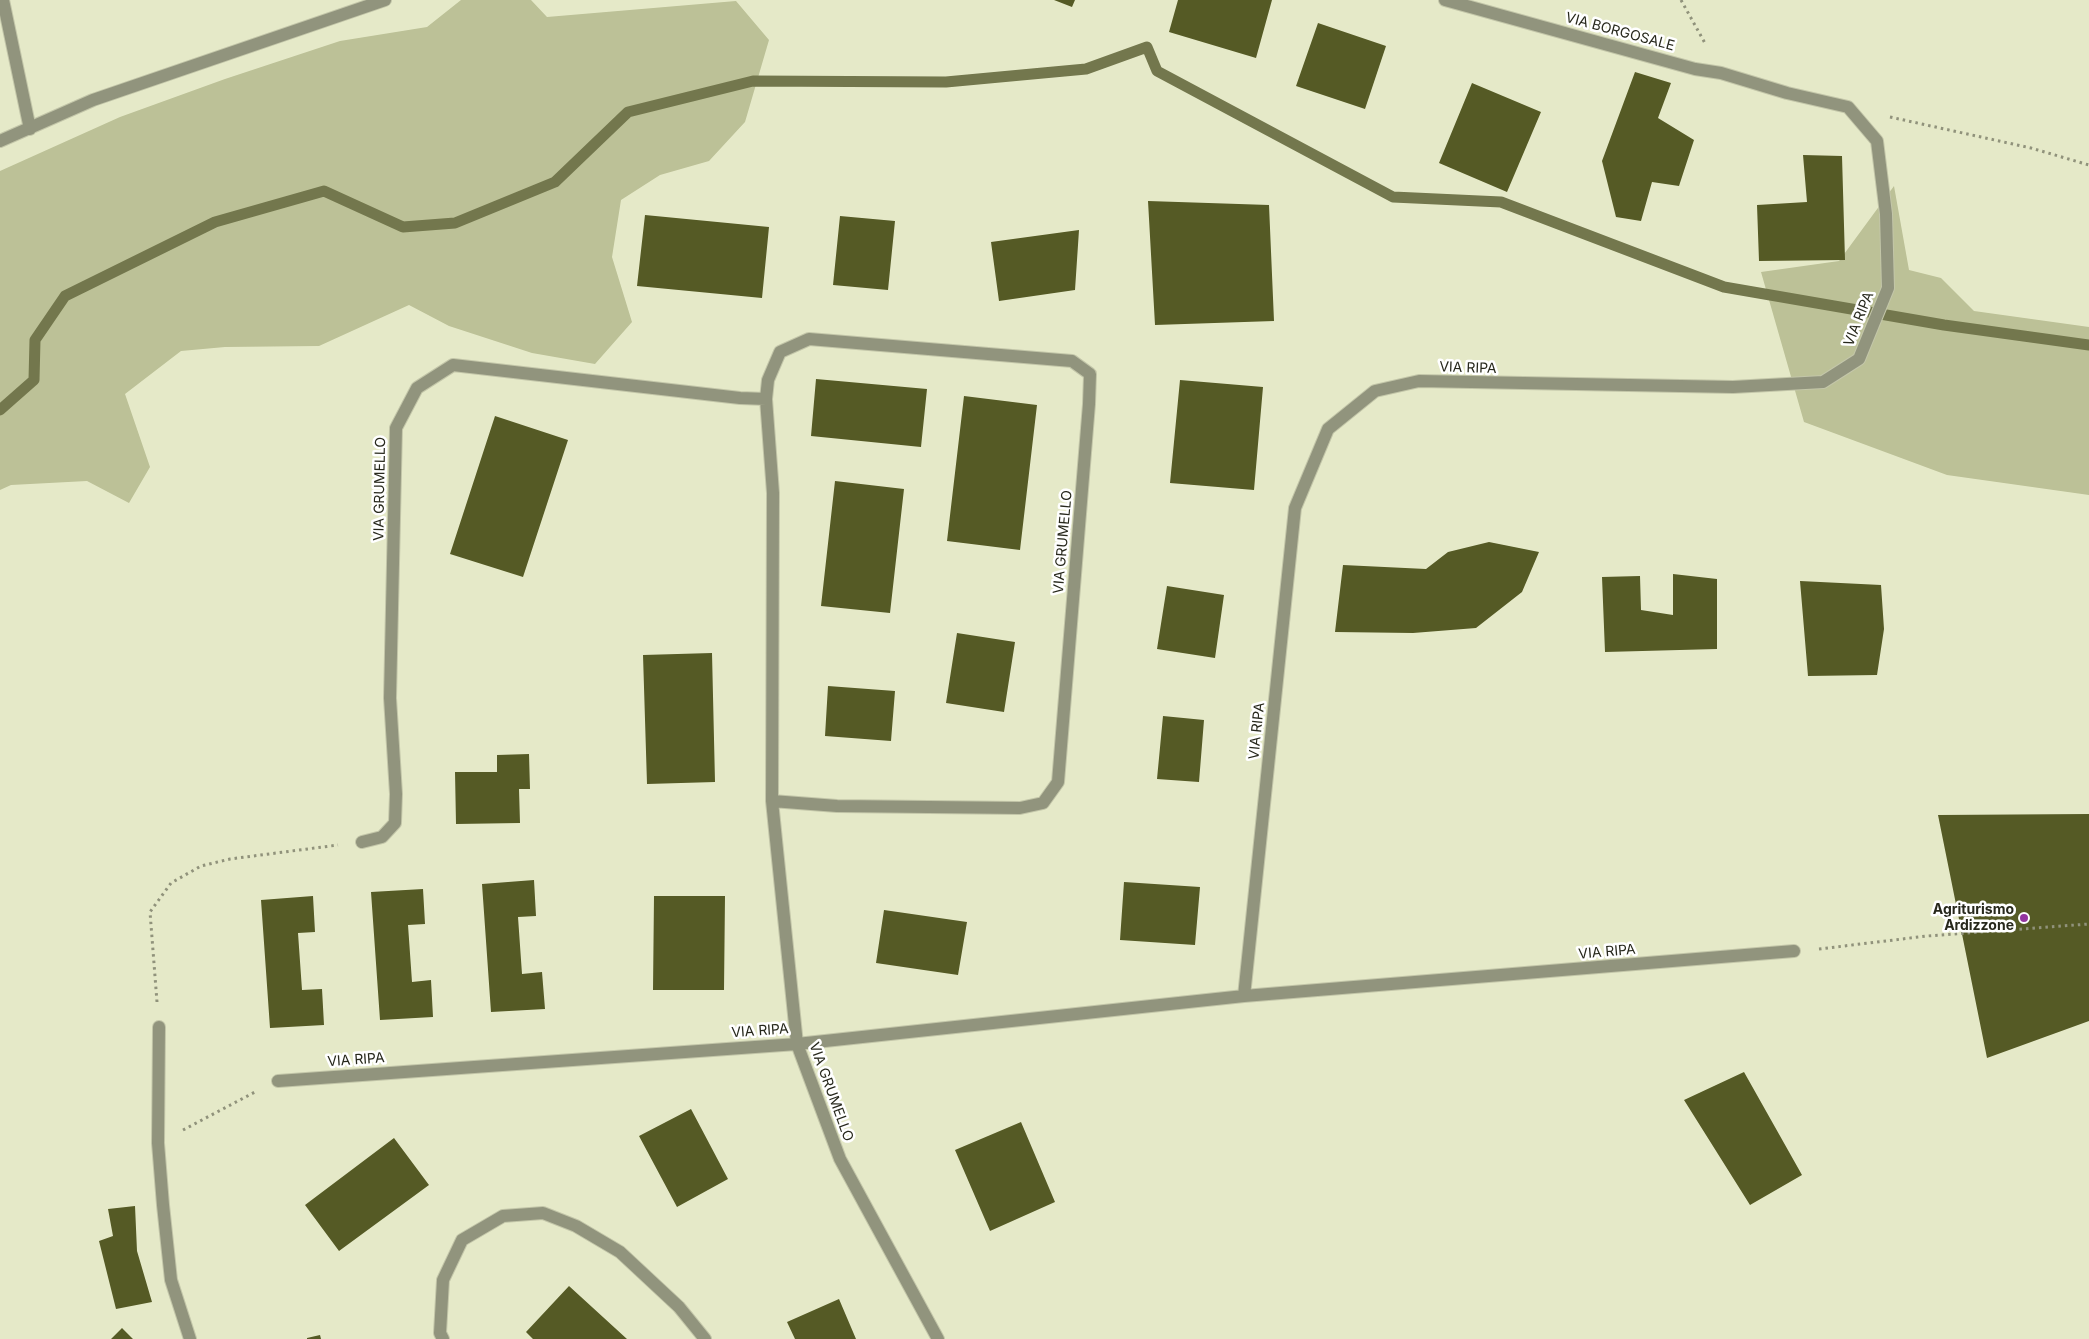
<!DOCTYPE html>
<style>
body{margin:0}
canvas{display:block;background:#e5e9c8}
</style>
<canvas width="2089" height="1339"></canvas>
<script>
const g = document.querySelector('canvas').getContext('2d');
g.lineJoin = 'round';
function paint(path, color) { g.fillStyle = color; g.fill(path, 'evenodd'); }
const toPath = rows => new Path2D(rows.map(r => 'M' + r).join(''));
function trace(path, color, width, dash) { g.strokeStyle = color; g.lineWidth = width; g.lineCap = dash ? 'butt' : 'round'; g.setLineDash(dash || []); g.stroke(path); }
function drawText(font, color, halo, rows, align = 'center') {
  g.font = font + ' Inter,sans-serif'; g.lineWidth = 5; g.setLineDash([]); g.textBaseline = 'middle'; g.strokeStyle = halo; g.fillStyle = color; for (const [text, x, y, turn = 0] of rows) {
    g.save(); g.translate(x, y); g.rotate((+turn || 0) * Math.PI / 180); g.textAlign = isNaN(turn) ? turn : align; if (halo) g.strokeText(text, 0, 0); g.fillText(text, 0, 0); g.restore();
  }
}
paint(toPath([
 [461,0,531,0,547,17,736,1,769,40,745,122,709,161,660,175,621,200,612,257,632,322,595,364,532,353,449,326,409,305,319,346,225,347,181,351,125,394,150,467,129,503,87,481,11,485,0,490,0,171,120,117,225,79,340,41,427,27],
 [1894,186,1909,270,1941,278,1974,311,2089,327,2089,495,1947,475,1804,422,1761,272,1839,261]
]), '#bcc197');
trace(toPath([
 [0,410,34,380,35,340,65,296,215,222,324,191,403,227,455,223,555,182,628,112,753,81,946,82,1086,69,1147,47,1157,71,1393,197,1501,202,1724,287,1944,325,2089,345]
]), '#73774d', 11);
paint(toPath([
 [1054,0,1075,0,1072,7],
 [1178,0,1272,0,1256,58,1169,32],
 [1318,23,1386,46,1365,109,1296,86],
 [1635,72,1671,83,1658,118,1694,140,1679,186,1652,182,1641,221,1616,217,1602,161],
 [1472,83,1541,112,1507,192,1439,163],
 [1803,155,1842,156,1845,260,1759,261,1757,205,1807,202],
 [1148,201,1269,205,1274,321,1155,325],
 [645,215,769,227,762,298,637,286],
 [840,216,895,221,888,290,833,285],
 [1079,230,1075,290,999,301,991,242],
 [816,379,927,389,921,447,811,436],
 [1180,380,1263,387,1254,490,1170,483],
 [964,396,1037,405,1020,550,947,541],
 [495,416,568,440,523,577,450,554],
 [835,481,904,489,890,613,821,606],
 [1489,542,1539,552,1522,592,1476,628,1413,633,1335,632,1343,565,1426,569,1448,552],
 [1673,574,1717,579,1717,649,1605,652,1602,577,1640,576,1641,610,1673,615],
 [1800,581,1881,585,1884,629,1877,675,1808,676],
 [1167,586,1224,595,1215,658,1157,649],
 [957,633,1015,642,1004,712,946,703],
 [712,653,715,782,647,784,643,655],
 [828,686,895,691,891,741,825,736],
 [1163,716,1204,720,1199,782,1157,779],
 [529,754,530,789,519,789,520,823,456,824,455,772,497,772,497,755],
 [2089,814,2089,1021,1987,1058,1938,815],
 [534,880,536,916,518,917,522,974,542,972,545,1009,491,1012,482,884],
 [1124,882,1200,887,1195,945,1120,940],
 [423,889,425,924,408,925,412,982,431,980,433,1017,380,1020,371,892],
 [313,896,315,932,298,933,302,990,322,989,324,1025,270,1028,261,900],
 [654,896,725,896,724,990,653,990],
 [884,910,967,922,958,975,876,963],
 [1744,1072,1802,1175,1750,1205,1684,1100],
 [691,1109,728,1179,677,1207,639,1136],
 [1021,1122,1055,1202,990,1231,955,1150],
 [394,1138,429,1185,339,1251,305,1205],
 [135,1206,137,1251,152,1302,116,1309,99,1241,113,1236,108,1209],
 [569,1286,627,1339,533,1339,526,1332],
 [839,1299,856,1339,795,1339,787,1322],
 [122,1328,133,1339,111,1339],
 [320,1335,321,1339,307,1339,307,1338]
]), '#555a25');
const minor = toPath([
 [3,0,30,129],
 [0,141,93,100,385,0],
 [766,399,768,380,780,352,809,339,1072,361,1090,374,1089,404,1058,782,1043,803,1020,808,837,806,772,801],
 [362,842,382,837,395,823,396,794,390,698,396,428,417,388,453,365,740,398,766,399,773,493,772,801,797,1044,840,1159,938,1339],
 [1244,996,1295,508,1328,429,1375,391,1419,381,1733,387,1823,382,1859,359,1888,288,1886,214,1877,141,1848,107,1787,93,1721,73,1695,69,1445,0],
 [159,1027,158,1143,163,1205,171,1280,190,1339],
 [278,1081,797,1044,1244,996,1794,951],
 [443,1339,440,1333,443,1280,462,1240,503,1216,543,1213,576,1226,620,1252,679,1307,705,1339]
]);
trace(minor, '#c3c6a9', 14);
trace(toPath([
 [1681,0,1706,45],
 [1890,117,2031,148,2089,165],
 [1819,949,1927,936,2089,924],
 [157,1002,150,912,171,883,201,866,230,859,338,845],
 [183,1130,255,1092]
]), '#90927b', 3, [2.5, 4]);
trace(minor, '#91947d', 12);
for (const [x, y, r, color] of [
 [2024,918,5,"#93359f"]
]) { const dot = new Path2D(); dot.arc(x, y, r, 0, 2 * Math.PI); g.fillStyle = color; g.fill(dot); trace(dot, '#fff', 2); }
drawText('14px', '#27281c', '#fff', [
 ["VIA BORGOSALE",1620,32,15],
 ["VIA RIPA",1859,319,-68],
 ["VIA RIPA",1468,368,2],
 ["VIA GRUMELLO",380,489,-89],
 ["VIA GRUMELLO",1063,542,-85],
 ["VIA RIPA",1257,731,-84],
 ["VIA RIPA",1607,952,-5],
 ["VIA RIPA",760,1031,-4],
 ["VIA RIPA",356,1060,-4],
 ["VIA GRUMELLO",831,1092,70]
]);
drawText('bold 14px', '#27281c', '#fff', [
 ["Agriturismo",2014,910],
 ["Ardizzone",2014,926]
], 'right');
</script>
